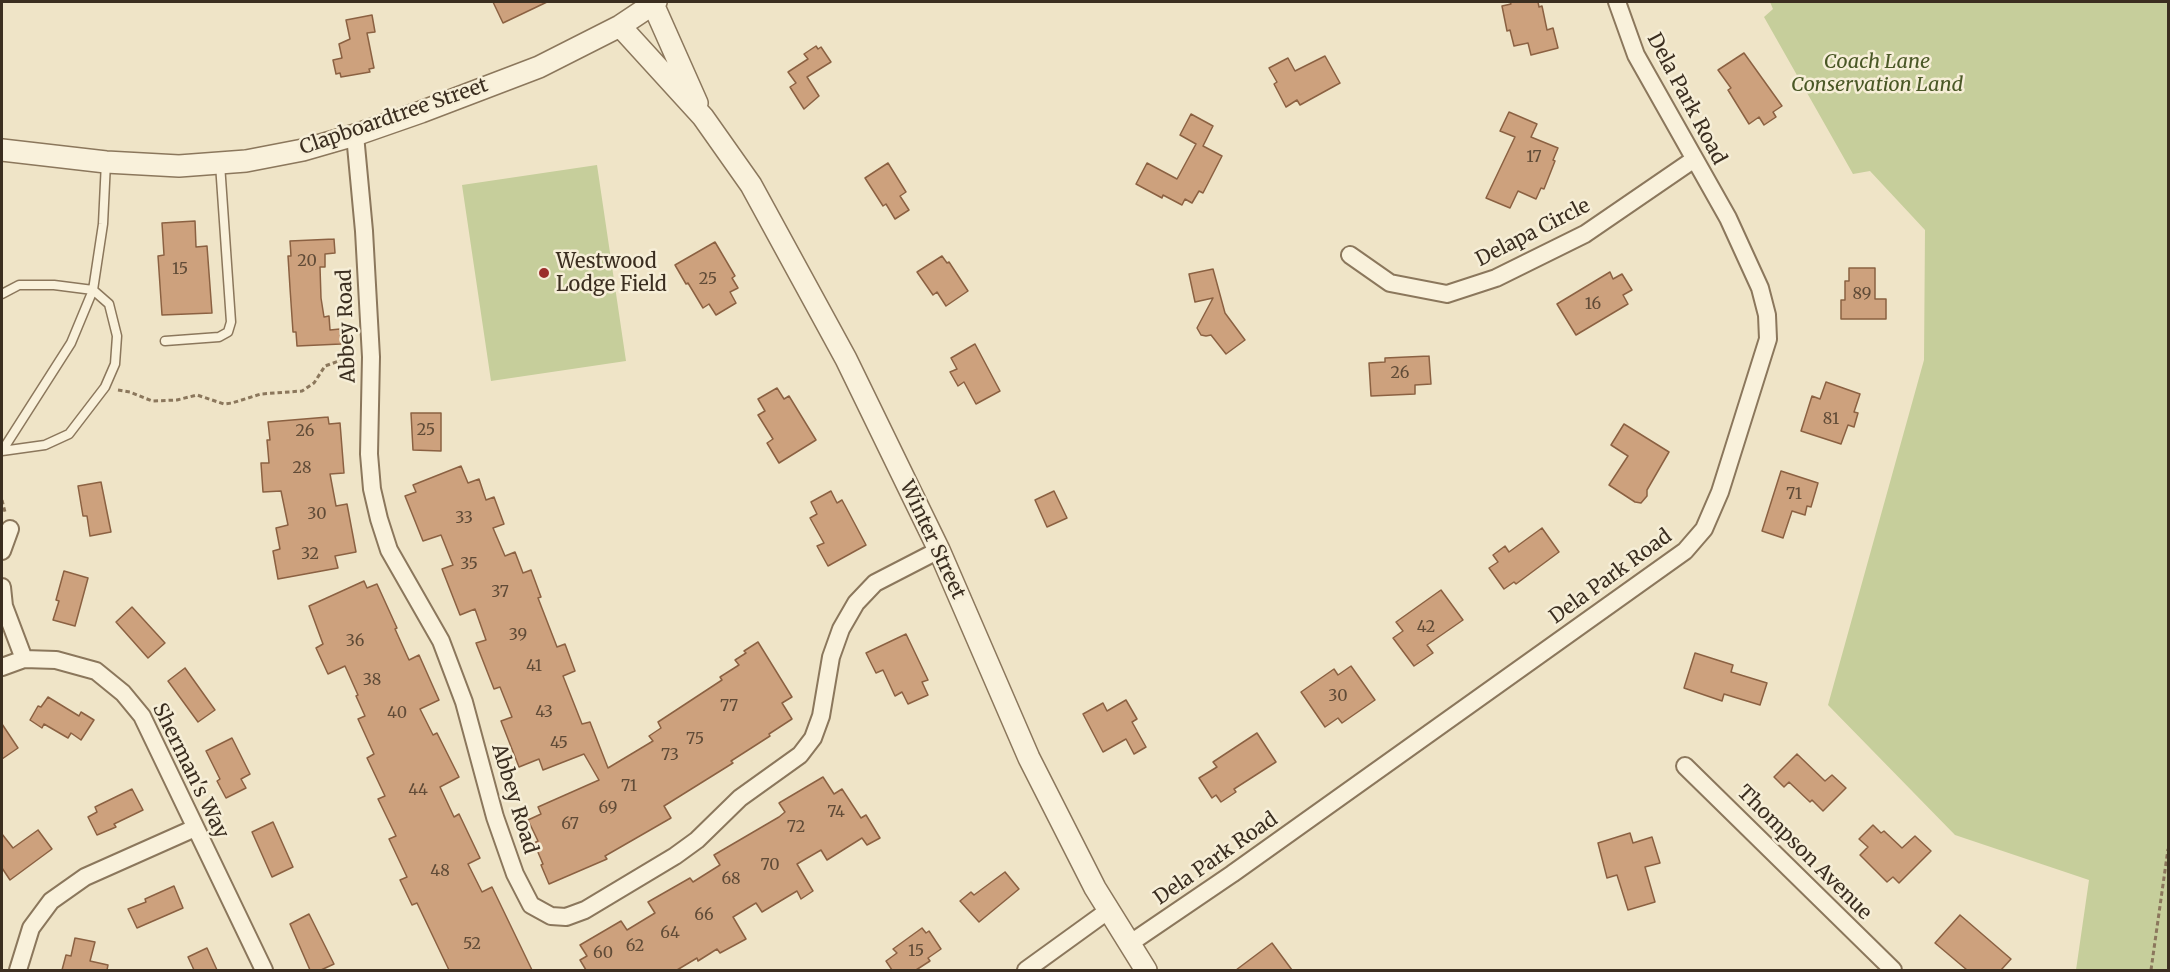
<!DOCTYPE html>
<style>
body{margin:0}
#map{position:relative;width:2170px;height:972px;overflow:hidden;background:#efe4c7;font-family:Merriweather,serif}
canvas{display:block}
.frame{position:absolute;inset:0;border:3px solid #3b2e20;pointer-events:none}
</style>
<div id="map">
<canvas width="2170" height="972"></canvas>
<div class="frame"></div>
</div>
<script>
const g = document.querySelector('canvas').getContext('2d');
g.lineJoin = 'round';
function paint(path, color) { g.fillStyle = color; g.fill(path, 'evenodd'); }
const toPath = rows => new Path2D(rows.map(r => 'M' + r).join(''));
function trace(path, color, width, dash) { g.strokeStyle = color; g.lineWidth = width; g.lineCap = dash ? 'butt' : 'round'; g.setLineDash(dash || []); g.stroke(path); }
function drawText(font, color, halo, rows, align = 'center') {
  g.font = font + ' Merriweather,serif'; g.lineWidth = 5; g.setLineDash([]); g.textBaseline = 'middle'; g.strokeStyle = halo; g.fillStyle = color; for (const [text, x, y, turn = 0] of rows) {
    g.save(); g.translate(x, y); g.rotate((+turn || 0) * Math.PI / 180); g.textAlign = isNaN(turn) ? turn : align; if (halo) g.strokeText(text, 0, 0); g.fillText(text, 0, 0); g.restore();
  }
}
paint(toPath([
 [1770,2,2168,2,2168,970,2076,970,2089,880,1955,835,1828,705,1924,360,1925,230,1870,171,1853,174,1764,17,1773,9],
 [597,165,626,361,491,381,462,185]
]), '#c6ce9b');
const building = toPath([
 [493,2,547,2,503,23,493,2],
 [1510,2,1538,2,1539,7,1542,6,1547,30,1553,28,1558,48,1531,55,1528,43,1514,46,1510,30,1507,31,1502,6,1511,4,1510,2],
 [372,15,375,32,367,33,374,68,369,69,370,72,341,77,340,73,336,74,333,60,342,58,339,44,350,39,346,20,372,15],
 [816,46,818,49,821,47,831,62,807,77,819,96,804,109,790,87,796,83,788,72,808,59,804,54,816,46],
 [1744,53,1782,106,1773,112,1776,117,1764,125,1759,117,1749,124,1728,90,1731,88,1718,70,1744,53],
 [1325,56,1340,83,1300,105,1297,100,1286,107,1274,84,1277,82,1269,68,1288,58,1295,71,1325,56],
 [1509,112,1537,124,1531,137,1558,148,1553,160,1555,161,1544,189,1541,188,1536,199,1518,191,1510,208,1486,198,1515,137,1500,131,1509,112],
 [1191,114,1213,126,1203,146,1222,156,1203,193,1199,191,1192,203,1185,199,1182,205,1163,195,1162,198,1136,184,1147,163,1177,179,1196,144,1180,135,1191,114],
 [888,163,906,192,900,196,909,210,895,219,886,204,883,206,865,178,888,163],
 [195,221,196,247,207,246,212,313,162,315,158,256,164,255,162,223,195,221],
 [334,239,335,253,325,254,325,267,320,267,321,298,324,317,329,316,330,330,340,329,341,344,297,346,296,332,293,332,290,288,288,256,291,256,290,241,334,239],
 [715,242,735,276,732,278,738,288,730,292,736,303,716,315,709,304,703,308,688,283,686,284,675,265,715,242],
 [942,256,947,263,949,262,968,291,946,306,937,292,933,295,917,272,942,256],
 [1849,268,1875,268,1875,299,1886,299,1886,319,1841,319,1841,300,1845,300,1845,281,1849,281,1849,268],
 [1213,269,1225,313,1245,340,1226,354,1211,335,1206,336,1201,335,1197,328,1213,298,1195,302,1189,274,1213,269],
 [1610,272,1613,279,1622,274,1632,290,1623,295,1628,304,1576,335,1557,304,1610,272],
 [975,344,1000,391,976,404,964,382,958,386,950,372,957,369,951,358,975,344],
 [1429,356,1431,384,1415,385,1415,394,1371,396,1369,363,1385,362,1385,358,1429,356],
 [1826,382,1860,394,1854,412,1858,413,1854,427,1848,425,1841,444,1801,431,1812,396,1820,399,1826,382],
 [777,388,784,399,789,396,816,440,779,463,767,443,773,439,758,415,765,411,758,399,777,388],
 [411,413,441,413,441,451,413,450,411,413],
 [328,417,329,424,340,423,344,473,330,474,336,506,347,504,356,552,335,556,338,568,278,579,273,551,280,549,276,528,288,525,281,491,263,492,261,463,269,463,267,440,270,440,268,422,328,417],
 [1624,424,1669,452,1647,490,1647,496,1641,503,1635,502,1609,485,1628,456,1611,445,1624,424],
 [461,466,468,483,479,479,486,500,494,497,504,524,493,528,505,556,515,552,523,573,531,570,541,597,538,598,557,647,565,644,575,671,563,676,582,724,590,722,608,768,653,741,649,736,661,728,658,722,722,680,720,677,739,665,735,660,746,653,744,651,758,642,792,697,782,703,792,719,769,734,770,736,731,761,733,763,664,806,671,818,605,856,607,859,549,884,541,865,543,864,534,843,538,841,528,820,541,814,538,807,599,780,584,754,543,770,539,759,519,767,501,721,512,717,500,687,494,689,476,643,486,640,475,609,460,615,442,569,453,565,441,535,423,541,405,496,416,492,413,485,461,466],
 [1781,471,1818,483,1811,507,1807,506,1805,515,1792,511,1783,538,1762,531,1781,471],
 [101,482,111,532,90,536,87,516,83,516,78,486,101,482],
 [831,491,837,503,842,500,866,545,828,566,817,546,824,543,810,518,817,514,811,502,831,491],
 [1054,491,1067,518,1047,527,1035,500,1054,491],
 [1542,528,1559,552,1516,584,1514,582,1504,589,1489,568,1498,562,1493,555,1505,546,1509,552,1542,528],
 [64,571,88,578,75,626,53,620,59,601,56,600,64,571],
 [364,581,367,588,377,584,397,628,395,629,409,660,419,655,439,700,420,709,433,735,437,733,459,777,440,787,454,817,459,814,480,858,468,864,482,892,492,887,532,970,449,970,417,903,412,905,400,880,407,877,389,839,396,836,378,799,385,796,367,758,374,754,358,719,365,716,356,696,358,695,345,666,328,674,316,648,323,644,309,606,364,581],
 [1441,590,1463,620,1427,645,1433,653,1414,666,1393,638,1403,631,1396,622,1441,590],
 [132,607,165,643,148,658,116,622,132,607],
 [906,634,928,680,922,682,928,695,908,704,902,692,895,696,883,670,876,673,866,653,906,634],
 [1695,653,1733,665,1731,672,1767,683,1760,705,1724,694,1722,701,1684,688,1695,653],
 [1351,666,1375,700,1342,723,1338,718,1325,727,1301,692,1334,669,1338,675,1351,666],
 [185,668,215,710,198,722,168,681,185,668],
 [48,697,79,716,81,712,94,720,81,740,71,733,68,738,44,724,42,728,30,720,38,706,41,707,48,697],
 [1126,700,1137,719,1132,722,1146,747,1134,754,1126,739,1103,752,1083,714,1103,703,1107,711,1126,700],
 [2,724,18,748,2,759,2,724],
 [1257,733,1276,762,1234,789,1236,792,1221,802,1216,795,1212,798,1199,778,1217,767,1213,762,1257,733],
 [232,738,250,774,241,779,246,788,226,798,217,781,220,779,206,751,232,738],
 [1797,754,1825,781,1832,775,1846,788,1823,811,1812,800,1810,802,1789,782,1784,787,1774,777,1797,754],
 [823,777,834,794,842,789,861,818,866,815,880,838,867,845,862,838,827,860,821,850,797,864,813,891,801,899,797,891,762,912,756,903,733,917,746,939,720,953,717,949,698,961,697,958,677,970,586,970,580,960,587,956,580,945,621,921,627,930,655,913,648,902,690,878,693,882,720,865,714,855,779,817,785,812,779,803,823,777],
 [132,789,143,810,114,824,116,827,97,835,88,817,97,812,95,807,132,789],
 [273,822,293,867,272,877,252,832,273,822],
 [1873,825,1881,833,1884,831,1902,848,1915,836,1931,851,1899,883,1893,877,1887,882,1860,855,1868,847,1859,839,1873,825],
 [38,830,52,849,10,880,2,868,2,834,13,848,38,830],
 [1630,833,1633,843,1652,837,1660,863,1645,867,1655,902,1628,910,1617,875,1607,878,1598,843,1630,833],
 [1005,872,1019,889,979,922,960,901,971,892,974,895,1005,872],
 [174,886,183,908,137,928,128,909,146,902,145,899,174,886],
 [309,914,334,964,321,970,310,970,290,924,309,914],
 [1960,915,2011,959,2001,970,1967,970,1935,943,1960,915],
 [922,928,926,933,929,931,941,949,928,958,930,961,916,970,892,970,886,961,897,953,893,949,922,928],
 [75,938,95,942,90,961,108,965,107,970,62,970,66,955,71,956,75,938],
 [1272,943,1292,970,1236,970,1272,943],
 [207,948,217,970,194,970,188,957,207,948]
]);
paint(building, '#cda17d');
trace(building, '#8b6142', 1.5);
const service = toPath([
 [2,294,19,285,54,285,93,290,109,304,117,336,115,364,105,387,69,434,45,445,2,451],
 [165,341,219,337,228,332,231,322,220,164],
 [2,451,71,343,93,290,103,224,106,162]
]);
const minor = toPath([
 [355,135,364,231,371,357,369,454,372,489,379,519,389,550,441,641,464,702,495,817,515,874,531,905,551,916,566,917,585,910,675,856,697,840,740,798,800,755,813,738,821,716,831,657,841,629,856,603,875,583,939,550],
 [1350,255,1390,283,1447,294,1496,278,1585,234,1693,160],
 [2,551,10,529],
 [2,587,4,606,24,659,56,660,96,671,123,693,142,716,264,970],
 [2,667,24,659],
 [1685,766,1893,970],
 [1129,944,1232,874,1685,551,1704,529,1720,492,1768,339,1767,315,1760,288,1728,218,1636,55,1617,2],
 [18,970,31,928,51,901,85,877,195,828],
 [1026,970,1109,910]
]);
const tertiary = toPath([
 [653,4,697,103],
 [620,26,703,117,751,185,846,359,939,550,1029,758,1095,888,1146,970],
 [2,150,106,162,179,166,246,161,303,150,355,135,421,112,539,67,620,26,656,2]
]);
trace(service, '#8b775c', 11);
trace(minor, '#8b775c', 20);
trace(tertiary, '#8b775c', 24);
trace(toPath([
 [118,390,130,392,152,401,177,400,197,395,224,404,232,403,261,394,302,391,314,383,325,366,339,361,354,359],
 [2,500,5,512],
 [2151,970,2168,849]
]), '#8b775c', 3, [4.5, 3]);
trace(service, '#f9f1db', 8);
trace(minor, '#f9f1db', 16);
trace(tertiary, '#f9f1db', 21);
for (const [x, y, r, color] of [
 [544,273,6,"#9b2e2b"]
]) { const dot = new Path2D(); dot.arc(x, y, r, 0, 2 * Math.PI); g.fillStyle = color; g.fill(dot); trace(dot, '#f6eed7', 2); }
drawText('16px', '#604b37', null, [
 ["17",1534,157],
 ["20",307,261],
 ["15",180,269],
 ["25",708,279],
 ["89",1862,294],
 ["16",1593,304],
 ["26",1400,373],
 ["81",1831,419],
 ["25",426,430],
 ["26",305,431],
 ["28",302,468],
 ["71",1794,494],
 ["30",317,514],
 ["33",464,518],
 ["32",310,554],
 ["35",469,564],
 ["37",500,592],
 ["42",1426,627],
 ["39",518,635],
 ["36",355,641],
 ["41",534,666],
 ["38",372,680],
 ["30",1338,696],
 ["77",729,706],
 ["43",544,712],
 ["40",397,713],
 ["75",695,739],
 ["45",559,743],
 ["73",670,755],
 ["71",629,786],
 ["44",418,790],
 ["69",608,808],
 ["74",836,812],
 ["67",570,824],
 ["72",796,827],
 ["70",770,865],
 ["48",440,871],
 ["68",731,879],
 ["66",704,915],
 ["64",670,933],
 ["52",472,944],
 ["62",635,946],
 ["15",916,951],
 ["60",603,953]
]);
drawText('italic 20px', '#4a5826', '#f6eed7', [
 ["Coach Lane",1877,62],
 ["Conservation Land",1877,85]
]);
drawText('20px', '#3b2e20', '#f6eed7', [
 ["Dela Park Road",1686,99,62],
 ["Clapboardtree Street",394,117,-19],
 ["Delapa Circle",1533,233,-27],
 ["Abbey Road",347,326,-92],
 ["Winter Street",932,540,65],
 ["Dela Park Road",1611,577,-36],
 ["Sherman's Way",190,771,64],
 ["Abbey Road",514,799,73],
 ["Thompson Avenue",1804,853,45],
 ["Dela Park Road",1216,859,-35]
]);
drawText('20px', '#3b2e20', '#f6eed7', [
 ["Westwood",556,262],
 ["Lodge Field",556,285]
], 'left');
</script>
